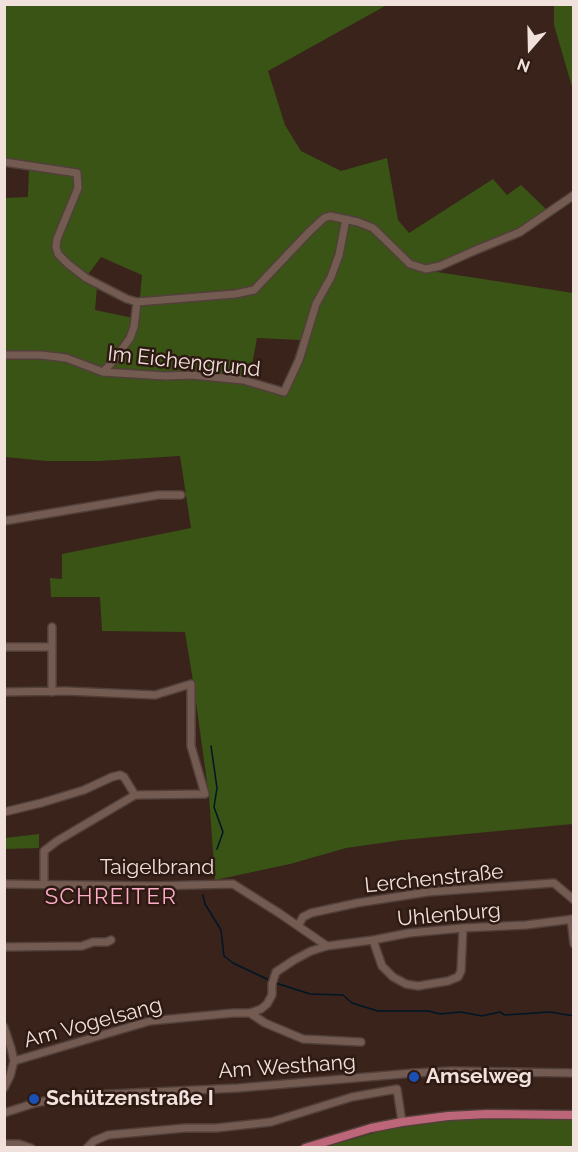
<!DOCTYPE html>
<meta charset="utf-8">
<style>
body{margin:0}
#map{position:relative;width:578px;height:1152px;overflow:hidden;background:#39231b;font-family:Raleway,sans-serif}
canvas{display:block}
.frame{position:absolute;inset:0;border:6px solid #f0e1dc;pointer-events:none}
.north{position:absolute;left:500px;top:18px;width:60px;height:60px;-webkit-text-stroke:4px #2e1a12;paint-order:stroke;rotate:200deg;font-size:16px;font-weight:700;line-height:24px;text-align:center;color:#f0e1dc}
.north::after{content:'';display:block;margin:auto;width:21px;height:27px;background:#f0e1dc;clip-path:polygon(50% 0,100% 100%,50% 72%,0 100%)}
</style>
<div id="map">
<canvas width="578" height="1152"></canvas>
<div class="frame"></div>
<div class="north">N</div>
</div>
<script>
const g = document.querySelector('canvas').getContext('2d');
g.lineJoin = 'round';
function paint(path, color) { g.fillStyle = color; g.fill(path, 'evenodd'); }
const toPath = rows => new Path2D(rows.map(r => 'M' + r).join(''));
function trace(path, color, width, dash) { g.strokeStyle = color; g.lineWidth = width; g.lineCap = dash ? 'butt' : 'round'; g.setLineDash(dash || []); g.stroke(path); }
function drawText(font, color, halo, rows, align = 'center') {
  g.font = font + ' Raleway,sans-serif'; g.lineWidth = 5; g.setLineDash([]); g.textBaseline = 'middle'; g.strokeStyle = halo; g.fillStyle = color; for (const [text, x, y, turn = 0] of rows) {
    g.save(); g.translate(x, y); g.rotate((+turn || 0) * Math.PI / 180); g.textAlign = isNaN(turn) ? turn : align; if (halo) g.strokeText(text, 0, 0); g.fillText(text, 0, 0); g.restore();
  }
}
paint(toPath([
 [5,5,387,5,268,71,285,125,301,151,341,171,387,158,398,220,409,233,493,179,507,195,521,185,548,211,522,228,431,271,573,293,573,824,402,840,346,848,290,864,215,880,209,796,193,681,185,632,102,631,100,597,51,597,50,578,62,579,62,554,191,528,180,456,99,461,47,461,5,457,4,198,28,197,29,168,5,159],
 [101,257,142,275,138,319,95,310,97,287,84,280],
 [257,338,301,340,281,393,248,385],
 [554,5,573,5,573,90,554,25],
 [39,834,39,848,5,849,5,838],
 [573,1117,573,1147,322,1148,402,1125,448,1119]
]), '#395415');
trace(toPath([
 [211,746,217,788,214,807,223,832,217,849],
 [203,895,205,904,221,930,224,956,233,963,271,981],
 [276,983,310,994,343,995,352,1003,378,1011,428,1011,440,1014,461,1012,482,1016,500,1012,505,1015,550,1012,574,1016]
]), '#001627', 1.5);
const minor = toPath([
 [4,162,77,173,78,188,57,239,56,247,58,254,68,264,86,278,127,299,137,302,235,294,254,290,309,232,324,218,330,216,358,222,373,228,410,264,426,269,440,266,476,250,520,232,574,195],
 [4,355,41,355,66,358,103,372,165,376,192,375,243,380,284,392,299,360,316,304,331,277,339,255,346,219],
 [103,372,115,359,130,338,134,327,137,302],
 [4,521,158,495,181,495],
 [4,647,52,647,52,692],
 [52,647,52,627],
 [4,692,66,691,155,695,191,684,191,746,205,794,135,795,57,841,44,851,44,885],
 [4,812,41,803,84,790,112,777,120,775,124,777,135,795],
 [4,884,153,886,233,884,279,913,327,946],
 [571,919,574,944],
 [298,926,303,917,311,913,357,903,428,892,554,883,574,900],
 [373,940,382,966,393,977,406,984,418,986,448,981,458,977,461,971,463,928],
 [4,947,82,946,93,942,107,942,111,940],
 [250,1013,265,1023,303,1039,361,1042],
 [4,1027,11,1048,14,1061,10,1076,4,1088],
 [14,1061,150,1021,233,1013,250,1013,261,1009,267,1004,272,995,272,984,276,972,294,960,311,951,327,946,373,940,409,933,463,928,526,925,574,919],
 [4,1113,35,1103,69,1096,238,1088,414,1073,452,1071,574,1073],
 [4,1144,19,1144,31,1148],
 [87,1148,94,1141,108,1135,185,1128,216,1128,271,1122,352,1097,397,1089,402,1122]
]);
const major = toPath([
 [305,1148,371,1128,402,1122,448,1116,488,1114,574,1115]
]);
trace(minor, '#513f39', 10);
trace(major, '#513f39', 11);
trace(minor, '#745b52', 7);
trace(major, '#be6679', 8);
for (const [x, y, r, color] of [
 [414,1077,6,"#1a4fb4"],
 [34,1099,6,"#1a4fb4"]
]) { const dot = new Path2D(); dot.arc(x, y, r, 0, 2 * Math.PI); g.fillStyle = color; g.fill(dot); trace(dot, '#2e1a12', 2); }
drawText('21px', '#f0e1dc', '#2e1a12', [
 ["Im Eichengrund",184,362,6],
 ["Taigelbrand",157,868],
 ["Lerchenstraße",434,879,-6],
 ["Uhlenburg",449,915,-5],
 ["Am Vogelsang",93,1023,-15],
 ["Am Westhang",287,1067,-4]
]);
drawText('bold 21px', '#f0e1dc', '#2e1a12', [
 ["Amselweg",426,1077],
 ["Schützenstraße I",46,1099]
], 'left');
g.letterSpacing = '1.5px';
drawText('22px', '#feadc8', '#2e1a12', [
 ["SCHREITER",111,897]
]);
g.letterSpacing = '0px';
</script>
